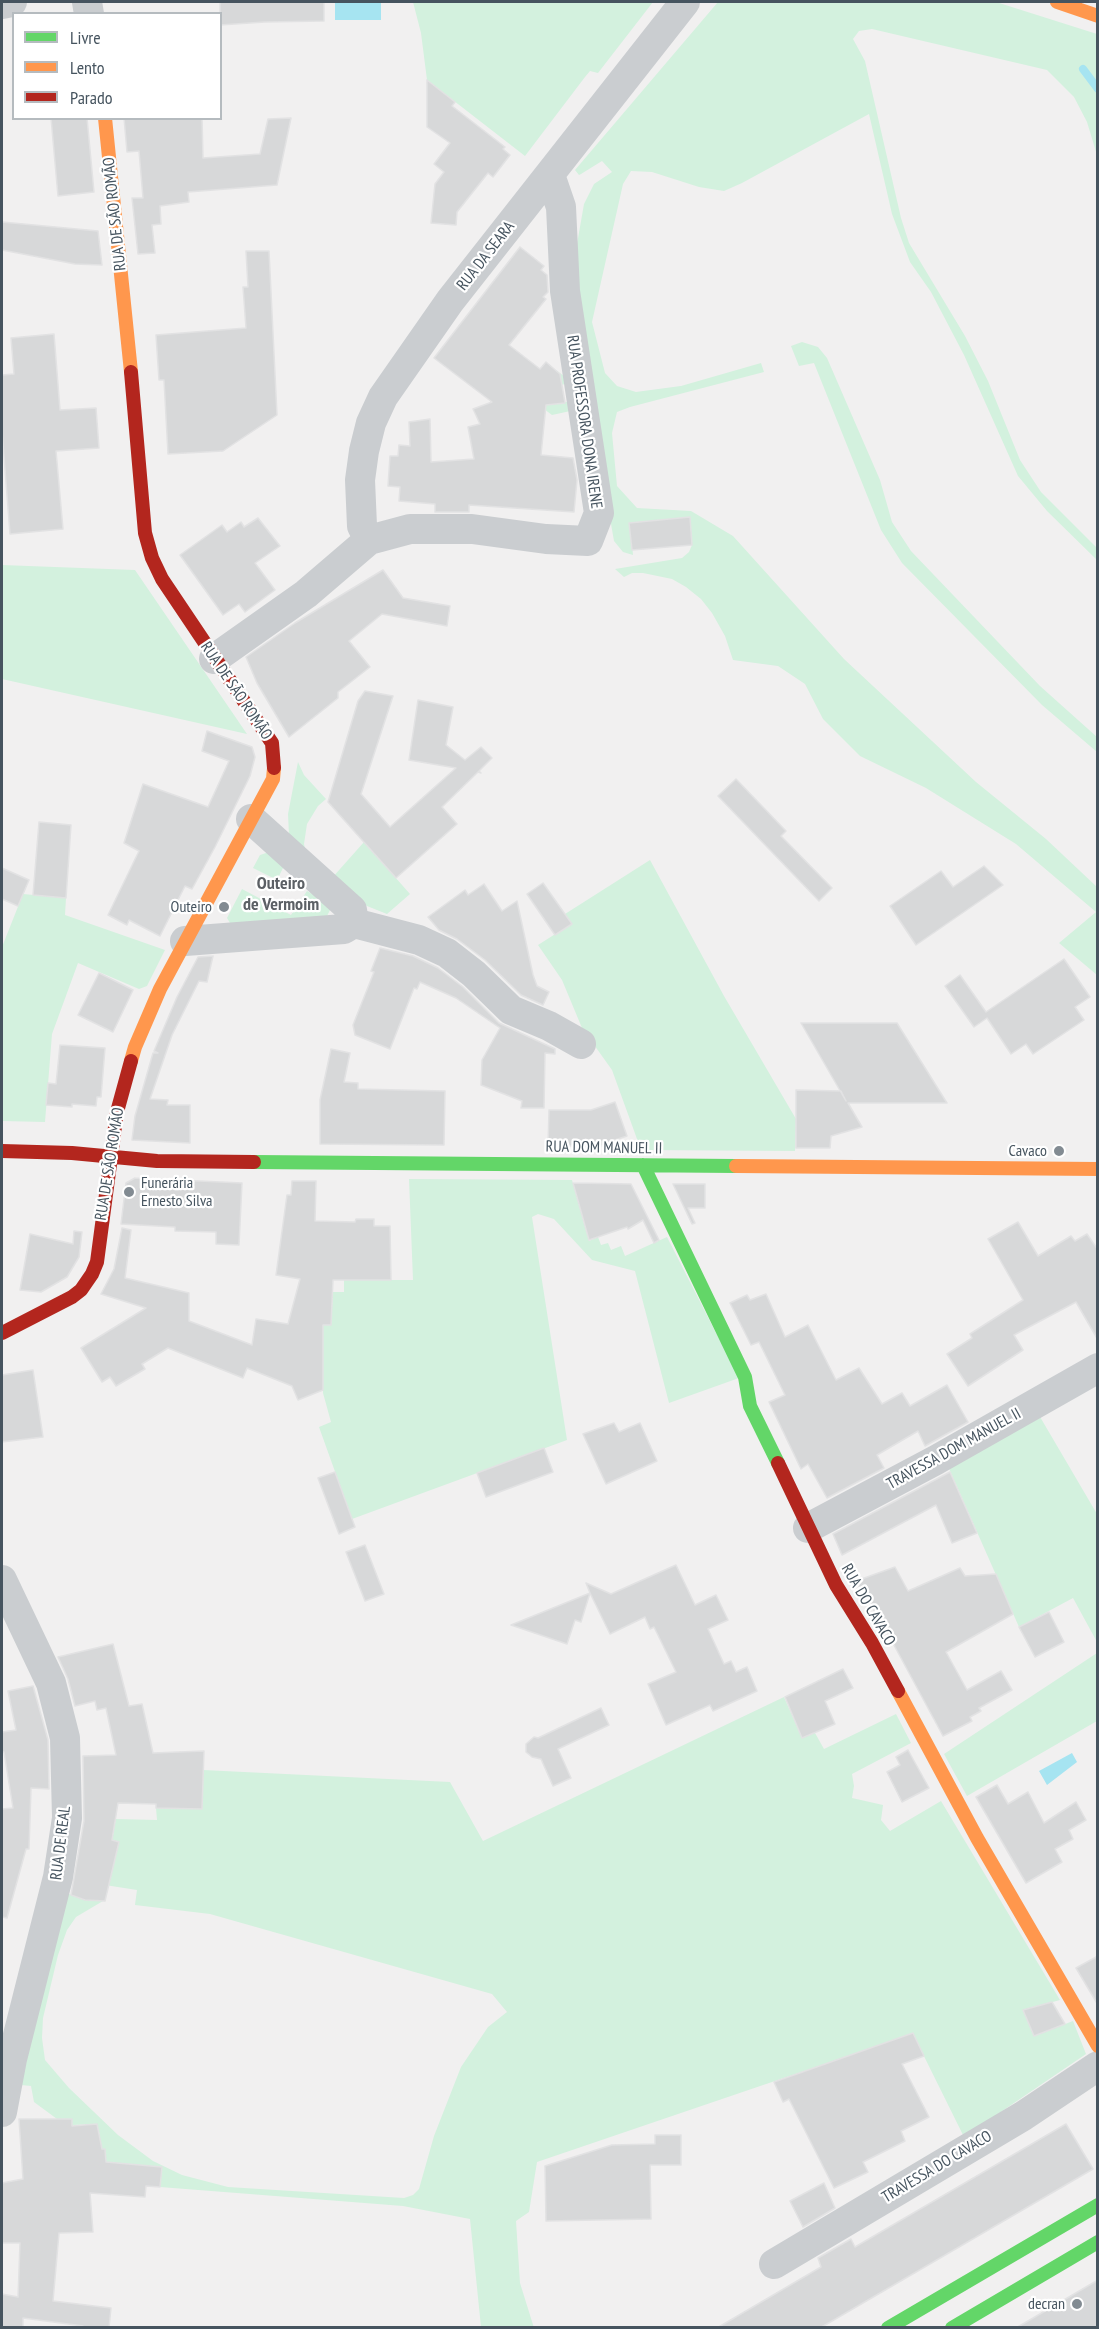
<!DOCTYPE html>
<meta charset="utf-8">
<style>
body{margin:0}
#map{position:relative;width:1099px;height:2329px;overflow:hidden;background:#f1f0f0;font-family:"PT Sans Narrow",sans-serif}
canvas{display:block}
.frame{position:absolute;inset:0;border:3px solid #46545f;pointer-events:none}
.legend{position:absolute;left:12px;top:12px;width:210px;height:108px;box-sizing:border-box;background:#fff;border:2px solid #b5bbbf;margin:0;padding:8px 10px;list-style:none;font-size:18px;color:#46545f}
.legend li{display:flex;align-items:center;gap:12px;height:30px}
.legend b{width:30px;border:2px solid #b5bbbf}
</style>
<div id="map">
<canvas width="1099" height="2329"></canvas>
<div class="frame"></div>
<ul class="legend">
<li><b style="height:8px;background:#63d668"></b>Livre</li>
<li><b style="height:8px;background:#ff974d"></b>Lento</li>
<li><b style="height:8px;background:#b3261e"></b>Parado</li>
</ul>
</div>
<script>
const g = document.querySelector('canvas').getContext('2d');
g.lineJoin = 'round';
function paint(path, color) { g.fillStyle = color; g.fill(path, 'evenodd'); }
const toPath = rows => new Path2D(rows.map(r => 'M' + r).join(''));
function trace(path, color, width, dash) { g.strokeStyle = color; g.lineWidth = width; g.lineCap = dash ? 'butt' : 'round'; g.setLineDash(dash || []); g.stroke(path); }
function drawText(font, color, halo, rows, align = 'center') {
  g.font = font + ' "PT Sans Narrow",sans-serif'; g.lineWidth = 4.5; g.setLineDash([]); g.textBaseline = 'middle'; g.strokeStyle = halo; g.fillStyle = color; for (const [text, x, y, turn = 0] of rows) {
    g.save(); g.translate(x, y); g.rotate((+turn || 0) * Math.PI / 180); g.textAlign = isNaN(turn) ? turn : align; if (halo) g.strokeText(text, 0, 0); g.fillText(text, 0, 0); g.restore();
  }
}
paint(toPath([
 [413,2,653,2,598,73,590,71,585,77,525,156,427,80,421,33],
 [718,2,996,2,1097,34,1097,155,1087,122,1074,97,1047,70,872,29,859,31,853,39,865,61,901,218,909,243,965,336,988,381,1020,460,1041,492,1097,548,1097,560,1047,511,1018,476,964,355,931,292,910,262,892,214,869,114,742,183,724,191,699,187,652,172,631,171,623,184,592,322,605,373,617,386,636,392,681,386,761,363,764,372,630,407,617,412,612,433,617,486,637,508,691,511,733,536,844,659,976,782,1046,839,1097,887,1097,975,1059,943,1096,912,1016,844,926,788,860,756,823,719,805,684,778,666,733,660,725,636,712,613,701,599,686,587,672,579,643,573,632,573,624,577,615,569,682,558,689,552,692,545,690,518,630,523,633,555,623,552,614,541,573,306,577,244,584,204,594,184,612,172,602,161,581,174,579,175,575,170],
 [802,342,818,347,827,358,880,480,892,522,911,551,1040,686,1097,737,1097,752,1042,705,902,563,881,530,814,363,799,366,791,346],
 [556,370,573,383,546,387,549,404,574,401,575,410,552,415,532,400],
 [2,565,135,570,247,734,2,679],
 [298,762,304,775,326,799,318,806,307,824,304,844,307,857,289,835,288,814],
 [364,842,410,894,387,914,367,906,332,878],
 [269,852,284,866,277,880,253,868,260,855],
 [650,860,724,996,796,1119,795,1151,641,1150,612,1070,582,1028,562,980,538,945,571,924,565,914],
 [242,889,291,915,307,891,323,900,331,908,325,920,233,928,227,918],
 [23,894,66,898,65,915,165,950,147,986,139,989,78,963,52,1034,45,1122,2,1121,2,947],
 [409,1179,572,1180,589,1241,598,1237,601,1245,608,1243,611,1250,621,1246,625,1256,667,1237,739,1378,669,1403,635,1271,592,1260,554,1219,538,1214,532,1217,567,1440,352,1519,319,1427,331,1422,323,1393,323,1360,316,1325,331,1325,333,1292,344,1292,344,1280,413,1280],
 [1036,1410,1097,1514,1097,1642,1073,1598,1019,1627,947,1464],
 [1097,1653,1097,1721,967,1796,944,1754],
 [784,1697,802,1738,815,1733,824,1749,896,1714,911,1743,852,1774,854,1786,852,1798,883,1805,881,1820,890,1831,941,1801,1060,2000,1023,2010,1034,2036,1073,2021,1086,2054,964,2137,913,2034,537,2162,529,2212,516,2221,520,2283,534,2328,481,2327,470,2219,403,2206,160,2187,162,2167,107,2183,105,2149,98,2149,100,2136,97,2124,72,2125,72,2119,57,2119,34,2102,31,2086,21,2085,64,1892,85,1900,114,1863,119,1842,112,1840,116,1819,157,1820,156,1808,203,1770,450,1782,483,1841],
 [105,1885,137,1890,135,1905,210,1914,492,1994,507,2012,488,2027,461,2067,434,2136,419,2189,413,2195,404,2198,228,2187,182,2175,153,2161,118,2135,69,2088,45,2060,42,2038,43,2018,58,1955,67,1930,76,1917,103,1901]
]), '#d3f1de');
paint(toPath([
 [335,2,381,2,381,20,335,20],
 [1072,1753,1077,1762,1047,1785,1039,1771]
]), '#a6e4f1');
trace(toPath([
 [1083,69,1098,89]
]), '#a6e4f1', 8);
const building = toPath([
 [220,2,324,2,324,21,265,22,220,25,220,2],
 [427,80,455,102,452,106,505,147,503,149,510,155,493,177,488,173,457,212,456,225,431,223,435,184,444,172,434,164,450,143,427,127,427,80],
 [51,118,87,118,94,192,58,196,51,118],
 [124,118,202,118,203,158,260,154,268,119,291,118,277,185,188,192,189,202,160,206,161,224,152,225,155,253,138,254,132,198,143,198,139,151,127,152,124,118],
 [2,222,98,231,102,265,75,264,2,250,2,222],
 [520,247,544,266,541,270,547,275,548,292,543,297,546,299,509,345,540,369,546,362,560,374,565,403,546,405,541,455,573,458,577,480,574,512,469,505,469,512,435,512,435,504,399,501,400,487,388,486,390,456,398,456,399,445,410,446,409,422,430,419,431,462,474,459,468,427,480,424,473,409,492,402,434,358,520,247],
 [246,251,269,251,277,415,223,451,168,454,164,380,159,380,156,335,246,328,243,287,248,287,246,251],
 [54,334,60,410,96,408,99,448,56,451,63,529,10,534,2,431,2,375,14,374,11,338,54,334],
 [690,517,692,545,632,550,629,523,690,517],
 [258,518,280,546,255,563,275,590,245,612,239,604,223,615,180,555,222,525,227,532,241,522,244,527,258,518],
 [383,570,403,598,450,606,447,626,382,614,349,641,370,667,338,692,338,698,289,737,257,683,246,657,295,623,383,570],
 [365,691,393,696,361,794,390,827,456,768,409,760,418,700,453,707,446,745,465,760,481,747,492,758,479,771,481,773,478,772,442,807,457,824,396,878,328,802,358,701,365,691],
 [207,731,252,747,255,757,250,776,215,847,192,889,185,886,160,936,129,920,127,925,108,915,139,851,124,843,143,784,208,807,229,761,202,751,207,731],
 [736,779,786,831,781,836,832,888,819,901,718,796,736,779],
 [39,822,71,825,66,898,33,895,39,822],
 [984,866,1003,885,916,945,890,906,941,871,953,887,984,866],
 [2,868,29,880,18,906,2,899,2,868],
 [543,883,572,924,555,935,527,894,543,883],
 [484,884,502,911,517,901,533,975,537,986,549,992,543,1005,521,995,485,960,457,939,439,930,428,917,465,890,468,895,484,884],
 [380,948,413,956,438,968,463,987,499,1023,555,1049,555,1054,545,1053,544,1108,521,1108,522,1101,481,1085,482,1060,500,1028,456,998,420,982,417,989,414,988,390,1049,355,1035,353,1025,374,972,371,971,380,948],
 [213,956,207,982,199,981,172,1035,150,1099,168,1100,167,1105,190,1105,190,1143,132,1140,135,1116,153,1053,158,1053,154,1051,177,997,198,957,213,956],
 [1064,959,1090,997,1075,1007,1084,1020,1033,1054,1026,1044,1011,1054,987,1018,974,1027,945,986,960,975,986,1012,1064,959],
 [99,973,133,990,113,1032,78,1015,99,973],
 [801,1023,897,1023,947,1103,848,1103,862,1127,831,1136,830,1148,796,1148,796,1090,841,1091,846,1101,801,1023],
 [60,1045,105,1048,101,1097,97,1097,96,1106,72,1104,72,1107,46,1105,48,1083,56,1084,60,1045],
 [331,1049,350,1053,344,1082,358,1083,358,1089,445,1091,444,1145,320,1144,320,1100,331,1049],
 [615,1102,627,1136,606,1143,607,1146,548,1146,549,1110,591,1110,615,1102],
 [135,1178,242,1183,239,1245,216,1244,216,1232,175,1231,175,1227,121,1224,126,1183,135,1178],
 [292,1181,316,1181,315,1221,355,1222,356,1219,374,1219,374,1226,390,1226,391,1280,333,1280,331,1325,323,1325,323,1390,298,1400,292,1386,247,1368,243,1378,168,1348,142,1364,145,1369,116,1386,110,1377,102,1382,81,1348,146,1308,101,1294,114,1269,122,1228,131,1230,125,1278,189,1293,189,1321,252,1345,256,1319,288,1324,300,1279,276,1275,287,1195,291,1195,292,1181],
 [573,1183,631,1184,659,1240,654,1243,643,1220,628,1229,627,1227,589,1240,573,1183],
 [673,1184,705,1184,705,1208,688,1208,695,1223,692,1224,673,1184],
 [1018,1222,1038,1256,1071,1236,1075,1241,1087,1234,1098,1250,1098,1340,1076,1302,1014,1335,1023,1350,968,1386,947,1354,972,1338,970,1334,1023,1300,988,1239,1018,1222],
 [74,1231,82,1232,79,1257,67,1277,41,1292,20,1290,30,1234,73,1244,74,1231],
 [766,1294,785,1337,808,1325,836,1380,859,1368,882,1404,902,1393,910,1406,947,1385,968,1422,925,1446,918,1431,877,1455,884,1468,827,1498,808,1464,801,1469,769,1402,785,1395,759,1342,751,1345,730,1303,747,1295,750,1300,766,1294],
 [33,1370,43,1437,2,1442,2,1375,33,1370],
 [614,1423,619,1432,640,1423,657,1461,606,1484,583,1434,614,1423],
 [544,1448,553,1472,486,1497,477,1473,544,1448],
 [335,1472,355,1527,339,1534,318,1478,335,1472],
 [950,1472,977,1533,952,1543,936,1505,842,1555,833,1534,950,1472],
 [365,1545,384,1594,365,1601,346,1552,365,1545],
 [676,1565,695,1605,716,1595,728,1620,708,1629,724,1664,731,1661,736,1672,747,1667,757,1691,713,1711,710,1705,666,1725,648,1684,676,1672,654,1627,650,1629,645,1617,610,1634,590,1593,581,1622,575,1620,567,1644,511,1625,590,1593,586,1583,611,1594,676,1565],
 [895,1567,908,1591,960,1568,965,1576,996,1574,1013,1614,946,1652,967,1690,1001,1671,1012,1690,979,1708,981,1711,970,1717,972,1721,943,1736,888,1634,856,1581,895,1567],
 [1049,1612,1064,1642,1035,1657,1019,1627,1049,1612],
 [113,1644,129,1706,142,1704,153,1753,204,1751,202,1809,156,1808,156,1804,118,1803,112,1840,119,1842,105,1901,85,1900,71,1895,84,1821,83,1756,116,1755,106,1708,97,1710,95,1701,75,1706,68,1679,58,1657,113,1644],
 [843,1669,853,1688,825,1701,835,1724,802,1738,785,1697,843,1669],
 [33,1686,48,1740,49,1789,31,1788,29,1849,26,1849,7,1918,2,1917,2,1809,13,1808,4,1752,2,1752,2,1732,16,1730,8,1691,33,1686],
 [601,1708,609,1725,558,1749,571,1778,553,1786,541,1759,532,1757,526,1752,526,1744,534,1737,538,1738,601,1708],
 [908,1750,929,1788,902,1802,887,1772,900,1765,896,1757,908,1750],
 [997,1785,1008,1804,1028,1792,1044,1823,1076,1802,1086,1820,1069,1830,1073,1839,1055,1849,1062,1862,1026,1883,976,1797,997,1785],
 [1098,1956,1098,2005,1076,1968,1098,1956],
 [1052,2002,1065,2024,1034,2036,1023,2010,1052,2002],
 [913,2033,924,2056,902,2064,929,2117,901,2131,905,2141,863,2162,868,2172,834,2188,789,2099,783,2102,774,2082,913,2033],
 [19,2119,72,2119,72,2126,97,2124,102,2149,105,2149,106,2162,162,2167,160,2187,146,2186,145,2197,90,2193,93,2232,59,2233,53,2301,111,2308,109,2328,83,2328,83,2326,23,2318,23,2328,2,2328,2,2294,18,2297,20,2243,2,2243,2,2183,23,2179,19,2119],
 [1066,2124,1093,2169,983,2233,820,2328,717,2328,821,2267,818,2258,851,2239,855,2247,1066,2124],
 [655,2135,681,2135,681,2165,650,2165,651,2219,546,2221,545,2166,612,2145,655,2144,655,2135],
 [824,2183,835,2208,803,2227,790,2201,824,2183],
 [1098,2280,1098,2328,1016,2328,1098,2280]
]);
paint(building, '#d7d8d9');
trace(building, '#e2e2e3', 1.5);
trace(toPath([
 [87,2,89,14],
 [2,4,12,2],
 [369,540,362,526,360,480,364,451,371,423,383,397,450,301,685,2],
 [214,659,306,594,369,540,410,529,472,529,546,539,588,541,599,513,565,291,561,207,550,175],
 [251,819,352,910,354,923],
 [354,923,419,940,447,953,474,974,511,1010,549,1026,581,1044],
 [185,941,344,929,354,923],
 [808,1528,936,1460,1098,1368],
 [2,1580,51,1683,65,1738,67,1818,58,1877,12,2059,2,2112],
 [774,2264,1023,2116,1098,2066]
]), '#cacdd0', 30);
trace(toPath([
 [254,1162,736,1166],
 [643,1165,745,1377,750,1406,778,1463],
 [888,2328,1098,2205],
 [952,2328,1098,2242]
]), '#63d668', 14);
trace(toPath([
 [1057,2,1098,16],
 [105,118,131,372],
 [131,1061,135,1047,160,989,273,779,274,768],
 [736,1166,1098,1169],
 [898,1691,977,1838,1098,2046]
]), '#ff974d', 14);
trace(toPath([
 [131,372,145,533,152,558,162,579,272,743,274,768],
 [2,1151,72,1153,157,1161,254,1162],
 [2,1333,72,1297,81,1290,92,1274,97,1262,117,1112,131,1061],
 [778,1463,836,1585,872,1643,898,1691]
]), '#b3261e', 14);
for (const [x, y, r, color] of [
 [224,907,6,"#828b92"],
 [1059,1151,6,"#828b92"],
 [129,1192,6,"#828b92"],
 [1077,2304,6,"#828b92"]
]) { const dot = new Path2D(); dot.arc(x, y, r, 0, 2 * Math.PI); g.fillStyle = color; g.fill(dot); trace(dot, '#fff', 2); }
drawText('16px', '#46545f', '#fff', [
 ["RUA DE SÃO ROMÃO",115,214,-96],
 ["RUA DA SEARA",486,256,-52],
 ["RUA PROFESSORA DONA IRENE",584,422,82],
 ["RUA DE SÃO ROMÃO",236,691,56],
 ["RUA DOM MANUEL II",604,1148,1],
 ["RUA DE SÃO ROMÃO",110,1164,-81],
 ["TRAVESSA DOM MANUEL II",954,1449,-29],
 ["RUA DO CAVACO",868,1605,60],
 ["RUA DE REAL",61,1843,-83],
 ["TRAVESSA DO CAVACO",937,2167,-31]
]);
drawText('16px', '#46545f', '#fff', [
 ["Outeiro",212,907],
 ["Cavaco",1047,1151],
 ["Funerária",141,1183,"left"],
 ["Ernesto Silva",141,1201,"left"],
 ["decran",1065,2304]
], 'right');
drawText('bold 18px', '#5c6065', '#fff', [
 ["Outeiro",281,884],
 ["de Vermoim",281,905]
]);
</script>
